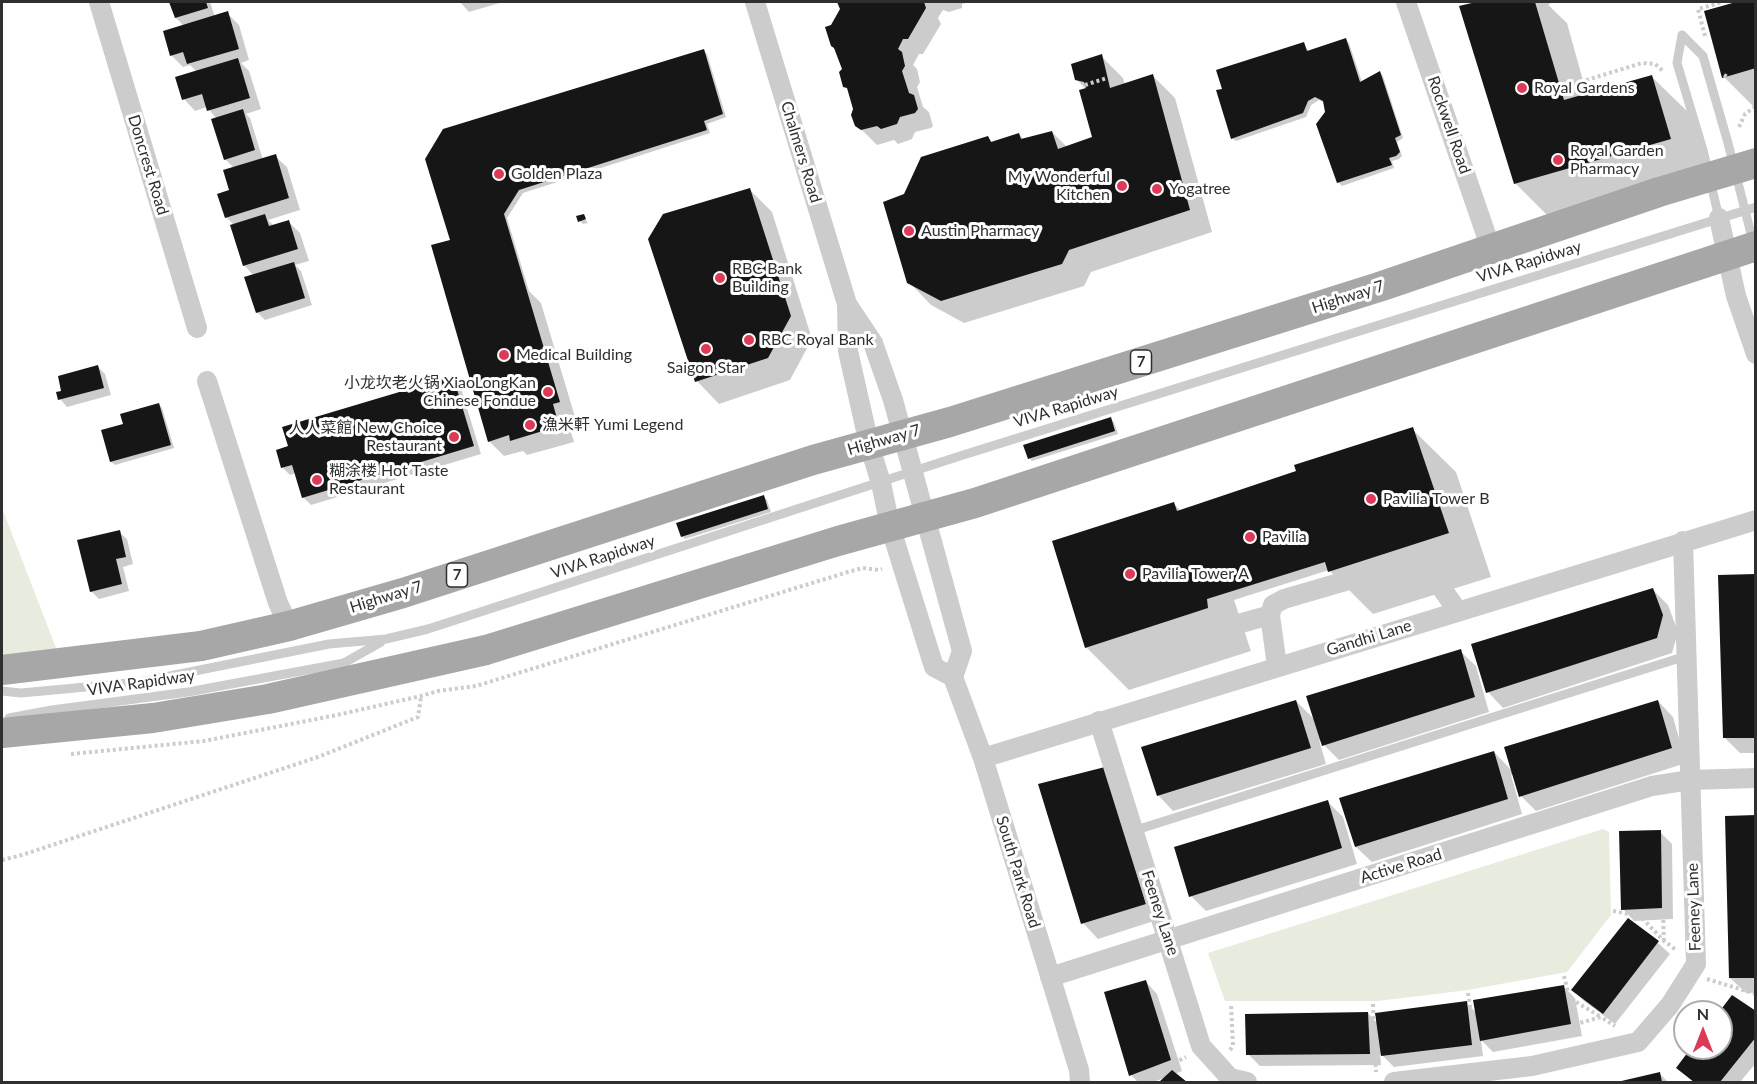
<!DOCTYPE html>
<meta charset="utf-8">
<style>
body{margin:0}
#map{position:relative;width:1757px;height:1084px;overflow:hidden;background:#fff;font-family:Lato,sans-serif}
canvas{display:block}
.frame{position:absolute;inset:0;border:3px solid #2f2f2f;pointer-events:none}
.north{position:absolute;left:1673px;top:1000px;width:60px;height:60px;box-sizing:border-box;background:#fff;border:2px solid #acacac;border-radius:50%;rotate:0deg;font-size:16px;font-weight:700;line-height:24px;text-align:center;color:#2f2f2f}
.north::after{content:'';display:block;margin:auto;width:21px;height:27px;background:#dd3a57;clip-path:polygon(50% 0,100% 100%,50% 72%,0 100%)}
</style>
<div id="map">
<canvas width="1757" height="1084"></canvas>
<div class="frame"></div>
<div class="north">N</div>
</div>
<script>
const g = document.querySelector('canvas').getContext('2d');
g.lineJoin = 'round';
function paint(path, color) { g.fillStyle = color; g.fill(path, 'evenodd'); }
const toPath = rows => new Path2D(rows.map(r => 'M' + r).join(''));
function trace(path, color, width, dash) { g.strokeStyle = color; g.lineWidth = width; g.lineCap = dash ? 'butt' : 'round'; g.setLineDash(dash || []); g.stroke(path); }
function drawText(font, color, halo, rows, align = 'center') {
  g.font = font + ' Lato,"Noto Sans SC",sans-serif'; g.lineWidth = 6; g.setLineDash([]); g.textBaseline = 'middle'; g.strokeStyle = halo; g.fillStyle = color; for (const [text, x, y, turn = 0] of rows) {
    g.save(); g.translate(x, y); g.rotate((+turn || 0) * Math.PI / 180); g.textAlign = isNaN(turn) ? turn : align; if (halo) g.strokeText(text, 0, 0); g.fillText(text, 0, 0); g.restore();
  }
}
paint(toPath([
 [2,508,58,653,2,656],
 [1603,829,1609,832,1611,915,1567,972,1468,990,1378,1001,1225,1001,1208,953]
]), '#e7ecde');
paint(toPath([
 [171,2,210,2,215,17,227,13,239,25,249,60,241,63,249,71,261,109,246,114,250,118,263,160,275,156,287,167,300,210,268,220,274,226,289,222,300,233,309,261,295,265,301,271,312,305,265,320,257,312,254,276,244,265,234,225,226,217,234,168,225,159,216,118,207,107,195,111,184,99,197,72,190,65,183,67,172,56,165,32,184,26,176,18],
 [460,2,503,2,469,12],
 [839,2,969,2,962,4,962,8,949,12,943,10,938,18,941,24,923,54,919,54,913,65,917,69,920,82,917,87,923,107,929,112,933,126,931,128,915,132,912,139,898,144,894,140,877,145,857,125,849,90,844,86,843,69,832,26,841,9],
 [1481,2,1545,2,1567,23,1587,95,1652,77,1689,113,1707,176,1552,220,1515,183,1461,7],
 [1741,2,1756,2,1756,109,1724,77,1706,12],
 [1346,40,1349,43,1362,82,1380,73,1383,76,1403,138,1397,142,1402,156,1399,159,1392,161,1394,168,1342,186,1338,182,1324,103,1319,100,1311,105,1306,117,1236,141,1232,138,1224,90,1304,44,1309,52],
 [704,51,707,54,726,117,707,124,710,133,523,193,507,218,529,291,541,303,575,417,567,419,574,442,527,455,523,451,504,456,489,441,452,241,427,159],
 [1101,56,1123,78,1125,85,1153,76,1175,98,1212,232,1091,272,1084,286,964,323,931,305,909,282,905,195,988,137,993,143,1019,134,1024,140,1052,132,1067,147,1094,138,1087,90,1077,80],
 [750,190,772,212,812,339,790,380,719,404,697,381],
 [583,216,588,223,583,224,580,221],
 [98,367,105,374,111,395,67,407,60,399,63,392],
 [453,378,460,385,481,454,311,505,303,497,296,473,290,475,282,467],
 [159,404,162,408,174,448,115,465,111,462,125,425],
 [1111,419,1114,422,1118,434,1032,461,1029,458],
 [1412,429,1456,472,1491,577,1373,614,1329,570,1234,600,1251,651,1129,690,1086,647,1174,504,1181,511,1298,472],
 [764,497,767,500,771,512,685,539,682,536],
 [119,532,127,539,133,564,123,567,129,591,99,599,91,591],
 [1756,575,1756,753,1740,753,1725,738],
 [1652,589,1668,605,1678,632,1672,653,1503,708,1488,692],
 [1460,651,1476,666,1489,712,1339,760,1319,740,1326,764,1173,811,1158,795,1296,701,1316,721],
 [1658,701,1673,717,1686,763,1536,811,1521,796,1514,774,1511,775,1522,814,1372,862,1356,847,1341,799,1494,752,1513,772],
 [1104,769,1160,919,1098,939,1083,923],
 [1328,802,1343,817,1357,864,1206,911,1191,896],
 [1756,816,1756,993,1746,993,1730,978],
 [1660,832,1672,844,1673,919,1634,921,1623,909],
 [1628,920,1658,943,1670,954,1615,1024,1584,1001,1573,990],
 [1146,982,1157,994,1182,1071,1175,1074,1184,1082,1161,1082,1167,1077,1153,1082,1138,1082,1131,1075],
 [1563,986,1575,998,1582,1036,1493,1052,1481,1040,1483,1056,1394,1067,1380,1053,1381,1065,1260,1066,1248,1054,1368,1013,1378,1024,1466,1003,1477,1013],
 [1721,1012,1756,1013,1756,1063,1740,1082,1693,1082,1678,1068,1693,1048,1721,1048],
 [1659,1073,1668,1082,1620,1082]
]), '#0003');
paint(toPath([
 [169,2,206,2,208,8,175,18],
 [837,2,924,2,926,8,908,39,903,39,898,49,902,52,905,66,902,71,909,93,914,95,918,109,915,113,900,117,897,124,881,129,877,126,861,130,855,126,851,115,853,109,847,88,843,87,839,72,842,69,834,48,831,46,825,27,831,25,840,9],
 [1476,2,1535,2,1564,100,1652,75,1671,139,1514,184,1459,6],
 [1736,2,1756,2,1756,68,1722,78,1704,11],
 [228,11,239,49,187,64,183,52,170,56,163,31],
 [1346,38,1360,82,1380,71,1401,135,1395,138,1400,152,1396,156,1389,158,1392,165,1337,183,1316,124,1325,112,1323,101,1315,97,1308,101,1303,113,1231,139,1216,90,1222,89,1216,70,1304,42,1307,51],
 [704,49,723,114,704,121,707,130,519,190,504,214,560,402,553,404,559,426,510,441,509,435,488,442,431,245,450,240,425,159,443,129],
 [1102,54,1110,88,1153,74,1190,210,1069,250,1062,264,941,301,907,283,883,202,904,194,921,157,988,136,991,142,1019,133,1021,139,1052,131,1058,149,1092,137,1079,90,1086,88,1084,82,1075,80,1071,64],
 [238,58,250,98,207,111,202,94,182,100,175,77],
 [243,109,255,150,224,160,211,119],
 [276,154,289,198,225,218,217,194,229,190,223,170],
 [750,188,791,316,768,358,695,382,648,239,663,214],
 [265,214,269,226,289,220,298,249,243,266,230,225],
 [584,214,586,219,578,222,576,216],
 [294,262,305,298,256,313,244,277],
 [98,365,104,388,58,400,56,392,61,391,58,376],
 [453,376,474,446,302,498,292,465,281,468,276,450,288,446,282,427],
 [159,403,171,445,110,462,101,430,123,424,120,414],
 [1111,417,1115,431,1028,459,1023,445],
 [1413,427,1449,533,1328,572,1325,562,1207,599,1208,608,1085,648,1052,541,1174,502,1177,511,1296,471,1294,465],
 [764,495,768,509,681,537,676,523],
 [120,530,126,557,116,559,122,584,90,592,77,540],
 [1756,574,1756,738,1723,738,1718,575],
 [1653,588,1663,615,1657,638,1486,693,1471,644],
 [1461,649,1475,697,1322,746,1306,696],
 [1296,700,1311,748,1157,796,1141,747],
 [1658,700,1672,748,1519,797,1504,747],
 [1494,751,1508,799,1355,847,1339,798],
 [1105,767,1146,904,1081,924,1038,784],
 [1328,800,1342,848,1189,897,1174,847],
 [1756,815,1756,978,1729,978,1725,816],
 [1661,830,1662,908,1621,910,1619,831],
 [1628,918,1659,941,1603,1014,1571,990],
 [1146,980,1171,1060,1129,1076,1104,992],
 [1564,985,1571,1024,1480,1041,1473,1000],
 [1732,995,1756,1011,1756,1037,1720,1082,1694,1082,1676,1068,1691,1048,1721,1048,1721,1012,1719,1012],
 [1467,1001,1472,1045,1381,1056,1375,1013],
 [1368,1012,1370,1054,1246,1055,1245,1014],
 [1172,1070,1187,1082,1159,1082],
 [1660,1072,1662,1082,1617,1082]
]), '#161616');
trace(toPath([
 [1547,2,1556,27,1553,38,1567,86,1642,63,1655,64,1663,71],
 [1705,36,1698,9,1722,2],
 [1724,75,1731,79,1753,75],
 [1085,85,1107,78],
 [1739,127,1745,114,1756,106],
 [71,754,204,741,337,715,421,696,438,691,476,686,848,572,863,568,879,570,882,569],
 [2,860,22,855,318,757,418,717,421,697],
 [1613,911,1629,914,1643,919,1664,941,1676,950],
 [1663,914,1664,941],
 [1564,976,1576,1024,1601,1017,1615,1026],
 [1707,979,1756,994],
 [1468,993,1477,1054],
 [1571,999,1601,1017],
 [1373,1004,1376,1072],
 [1230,1050,1233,1046,1231,1004],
 [1151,1082,1167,1067,1186,1057]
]), '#ccc', 4, [3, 3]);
trace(toPath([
 [1682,35,1703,56,1728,143,1753,242],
 [1682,35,1677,63,1703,150,1719,218],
 [2,691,21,693,140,682,329,644,386,639,428,629,960,456,1756,207],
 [9,718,52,710,188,692,344,663,381,642],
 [1133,831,1686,656]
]), '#ccc', 9);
trace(toPath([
 [99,2,197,328],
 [755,2,847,304,848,351,869,444,881,483,890,526,934,667,953,677],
 [1406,2,1491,249],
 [1719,218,1736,296,1756,354],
 [847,304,873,343,893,400,962,651,953,677,983,758,1079,1070,1080,1082],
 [207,381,278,603,289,626],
 [1132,654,1270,615],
 [1277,666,1270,615,1273,605,1284,599,1404,564,1418,565,1431,573,1457,610],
 [1099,721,1201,1046,1230,1078,1247,1082],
 [983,758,1756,520],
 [1050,977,1652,786,1690,780,1756,778],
 [1394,1082,1532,1066,1638,1042,1670,1005,1696,964,1683,541]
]), '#ccc', 20);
trace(toPath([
 [2,670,201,646,289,626,403,593,813,460,950,422,1379,287,1659,192,1756,163],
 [2,733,153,718,268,699,486,650,838,541,975,503,1756,246]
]), '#a7a7a7', 30);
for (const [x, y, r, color] of [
 [1522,88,6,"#dd3a57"],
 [1558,160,6,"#dd3a57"],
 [499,174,6,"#dd3a57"],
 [1122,186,6,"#dd3a57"],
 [1157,189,6,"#dd3a57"],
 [909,231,6,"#dd3a57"],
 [720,278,6,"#dd3a57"],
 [749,340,6,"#dd3a57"],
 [706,349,6,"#dd3a57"],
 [504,355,6,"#dd3a57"],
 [548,392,6,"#dd3a57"],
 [530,425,6,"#dd3a57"],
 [454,437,6,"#dd3a57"],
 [317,480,6,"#dd3a57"],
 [1371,499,6,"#dd3a57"],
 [1250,537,6,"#dd3a57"],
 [1130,574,6,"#dd3a57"]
]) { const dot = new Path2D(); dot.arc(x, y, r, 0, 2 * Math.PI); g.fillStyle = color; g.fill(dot); trace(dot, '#fff', 2); }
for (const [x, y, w] of [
 [1141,362,21],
 [457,575,21]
]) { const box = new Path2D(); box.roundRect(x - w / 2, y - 12, w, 24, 4.5); g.fillStyle = '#fff'; g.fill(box); trace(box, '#2f2f2f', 1.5); }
drawText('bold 15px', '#2f2f2f', null, [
 ["7",1141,362],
 ["7",457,575]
]);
drawText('16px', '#2f2f2f', '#fff', [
 ["Royal Gardens",1534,88],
 ["Royal Garden",1570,151],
 ["Pharmacy",1570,169],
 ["Golden Plaza",511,174],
 ["My Wonderful",1110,177,"right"],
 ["Kitchen",1110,195,"right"],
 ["Yogatree",1169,189],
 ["Austin Pharmacy",921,231],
 ["RBC Bank",732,269],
 ["Building",732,287],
 ["RBC Royal Bank",761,340],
 ["Medical Building",516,355],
 ["Saigon Star",706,368,"center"],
 ["小龙坎老火锅 XiaoLongKan",536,383,"right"],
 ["Chinese Fondue",536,401,"right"],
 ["漁米軒 Yumi Legend",542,425],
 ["人人菜館 New Choice",442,428,"right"],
 ["Restaurant",442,446,"right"],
 ["糊涂楼 Hot Taste",329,471],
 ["Restaurant",329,489],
 ["Pavilia Tower B",1383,499],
 ["Pavilia",1262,537],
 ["Pavilia Tower A",1142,574]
], 'left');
drawText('16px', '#2f2f2f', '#fff', [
 ["Rockwell Road",1449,125,71],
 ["Chalmers Road",801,152,73],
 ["Doncrest Road",148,165,73],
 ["VIVA Rapidway",1529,262,-17],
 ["Highway 7",1348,297,-18],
 ["VIVA Rapidway",1066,407,-17],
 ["Highway 7",884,440,-16],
 ["VIVA Rapidway",603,557,-18],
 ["Highway 7",386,597,-17],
 ["Gandhi Lane",1369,638,-17],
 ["VIVA Rapidway",141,683,-8],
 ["Active Road",1401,866,-17],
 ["South Park Road",1018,872,73],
 ["Feeney Lane",1694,907,-92],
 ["Feeney Lane",1160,913,72]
]);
</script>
